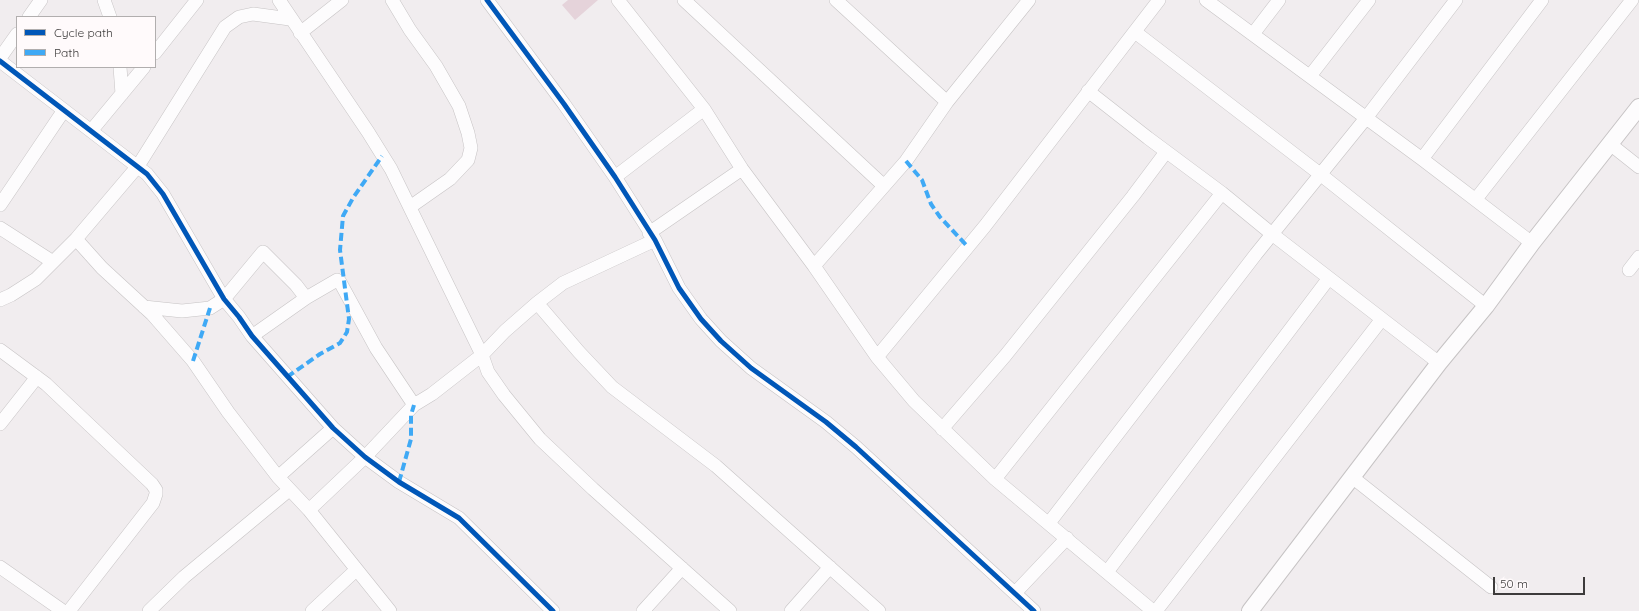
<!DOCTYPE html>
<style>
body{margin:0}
#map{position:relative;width:1639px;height:611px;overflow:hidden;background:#f1edef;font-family:Quicksand,sans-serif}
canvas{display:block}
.legend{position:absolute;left:16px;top:16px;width:140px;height:52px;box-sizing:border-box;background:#fffafb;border:1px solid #b1aeae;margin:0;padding:5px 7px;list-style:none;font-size:12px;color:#3d3b3b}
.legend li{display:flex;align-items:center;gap:8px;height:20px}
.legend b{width:20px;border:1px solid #b1aeae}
.scale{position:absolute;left:1493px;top:577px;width:92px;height:18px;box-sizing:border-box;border:2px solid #3d3b3b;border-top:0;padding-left:5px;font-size:12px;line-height:14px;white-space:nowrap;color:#3d3b3b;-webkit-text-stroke:3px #fffafb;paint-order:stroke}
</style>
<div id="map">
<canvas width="1639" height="611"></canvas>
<ul class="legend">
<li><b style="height:5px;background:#0057b8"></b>Cycle path</li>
<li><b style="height:5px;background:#3fa9f5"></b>Path</li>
</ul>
<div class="scale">50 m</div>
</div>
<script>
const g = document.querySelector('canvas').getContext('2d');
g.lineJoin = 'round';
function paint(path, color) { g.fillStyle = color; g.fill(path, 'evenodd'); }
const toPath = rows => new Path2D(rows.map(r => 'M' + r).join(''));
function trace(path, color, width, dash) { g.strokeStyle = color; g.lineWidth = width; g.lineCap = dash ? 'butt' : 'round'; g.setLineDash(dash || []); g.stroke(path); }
paint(toPath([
 [568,0,598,0,575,20,562,5]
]), '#e5d3da');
const minor = toPath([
 [104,0,110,17],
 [279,0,368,132,391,169,482,355,488,372,504,395,540,439,593,489,730,611],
 [392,0,410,30,436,66,459,106,468,133,471,148,468,160,450,179,410,207],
 [487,0,564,104,615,177,655,240,679,288,701,319,721,341,751,368,826,422,856,447,1034,611],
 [618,0,704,109,742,169,814,266,877,357,914,401,995,479,1153,611],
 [684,0,884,186],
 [836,0,947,102],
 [1206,0,1422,159,1532,243],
 [29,17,41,0],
 [1135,32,1320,174,1486,306],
 [300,33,342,0],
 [1253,34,1279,0],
 [155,53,197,0],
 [0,58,17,34],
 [0,61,147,174,163,194,224,299,239,317,252,336,333,428,365,457,399,482,459,518,553,611],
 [120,67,122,94],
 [1310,76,1369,0],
 [1088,91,1148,138,1222,193,1272,234,1439,363],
 [91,131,144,67],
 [1610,144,1639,167],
 [1422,159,1542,0],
 [615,177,704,109],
 [1476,199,1632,0],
 [0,205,64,110],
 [0,228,53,262],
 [649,233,742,169],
 [76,239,102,268,152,314,193,361,228,412,278,477,309,510,390,611],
 [814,266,906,161,947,102,1029,0],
 [1629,270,1639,257],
 [0,300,11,295,36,279,76,239,138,166,225,27,239,17,253,14,290,19],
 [537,303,579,352,612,387,716,466,879,611],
 [144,307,182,311,210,308,224,299,263,252,296,285,306,298],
 [252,336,306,298,337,280,340,282,376,348,414,405],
 [0,350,46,384,152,484,156,490,156,494,153,503,69,611],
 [877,357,985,226,1159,0],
 [0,424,37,377],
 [942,429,1005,356,1133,196,1166,152],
 [278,477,333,428],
 [1352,477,1491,587],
 [995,479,1222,193],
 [309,510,365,457,414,405,432,394,482,355,505,331,537,303,563,283,655,240],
 [1049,523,1256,254,1366,118,1456,0],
 [0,567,63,611],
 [1107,572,1329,278],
 [1015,593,1067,538],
 [149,611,184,577,289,490],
 [312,611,356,570],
 [643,611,682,568],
 [791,611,830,567],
 [1156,611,1382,319]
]);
const tertiary = toPath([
 [1250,611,1439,363,1486,306,1532,243,1639,107]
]);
trace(minor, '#c6c3c4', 14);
trace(tertiary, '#c6c3c4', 18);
trace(minor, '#fdfcfd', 13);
trace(tertiary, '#fdfcfd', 16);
trace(toPath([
 [906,161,922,180,931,204,940,217,968,247],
 [193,361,210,308],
 [287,377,320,354,340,343,347,332,349,319,340,250,343,216,353,198,382,156],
 [399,482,411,439,411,415,414,405]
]), '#3fa9f5', 4, [8, 4]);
trace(toPath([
 [487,0,564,104,615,177,655,240,679,288,701,319,721,341,751,368,826,422,856,447,1034,611],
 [0,61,147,174,163,194,224,299,239,317,252,336,333,428,365,457,399,482,459,518,553,611]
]), '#0057b8', 5);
</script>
